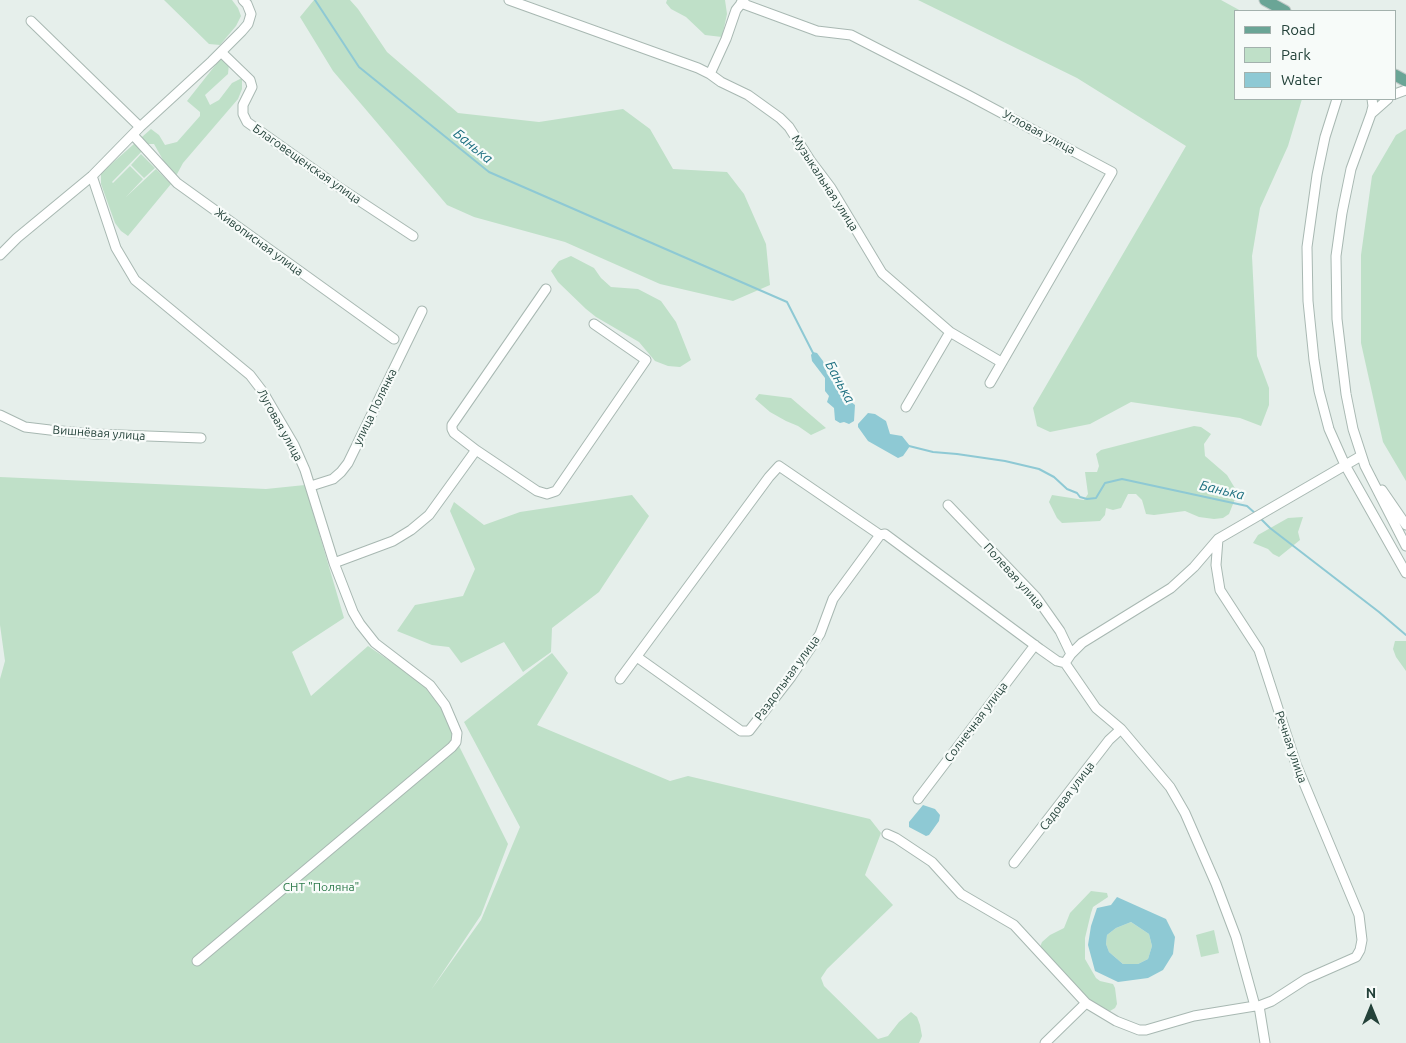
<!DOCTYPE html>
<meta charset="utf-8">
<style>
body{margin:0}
#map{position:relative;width:1406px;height:1043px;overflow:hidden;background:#e6efeb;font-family:Ubuntu,sans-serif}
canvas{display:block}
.legend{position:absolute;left:1234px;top:10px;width:162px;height:90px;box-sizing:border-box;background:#f7fbf9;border:1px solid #a3b1ad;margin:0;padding:6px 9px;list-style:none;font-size:15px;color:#24423a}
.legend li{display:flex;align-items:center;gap:10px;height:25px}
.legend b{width:25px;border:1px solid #a3b1ad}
.north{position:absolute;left:1346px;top:983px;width:50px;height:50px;-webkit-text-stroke:4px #f7fbf9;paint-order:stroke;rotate:0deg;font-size:14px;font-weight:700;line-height:20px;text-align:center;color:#24423a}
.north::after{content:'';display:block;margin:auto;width:18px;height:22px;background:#24423a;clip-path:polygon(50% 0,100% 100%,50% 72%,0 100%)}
</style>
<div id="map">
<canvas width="1406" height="1043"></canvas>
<ul class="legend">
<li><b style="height:6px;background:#6aa596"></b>Road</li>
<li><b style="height:14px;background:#bfe0c8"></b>Park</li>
<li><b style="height:14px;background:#8ec9d4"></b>Water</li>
</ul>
<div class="north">N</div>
</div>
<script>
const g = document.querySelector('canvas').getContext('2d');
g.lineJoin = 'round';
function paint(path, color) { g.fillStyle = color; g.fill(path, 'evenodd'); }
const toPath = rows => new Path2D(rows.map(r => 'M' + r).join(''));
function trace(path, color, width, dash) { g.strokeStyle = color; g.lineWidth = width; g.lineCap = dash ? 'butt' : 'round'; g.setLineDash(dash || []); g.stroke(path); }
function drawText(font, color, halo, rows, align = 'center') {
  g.font = font + ' Ubuntu,sans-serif'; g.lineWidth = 4.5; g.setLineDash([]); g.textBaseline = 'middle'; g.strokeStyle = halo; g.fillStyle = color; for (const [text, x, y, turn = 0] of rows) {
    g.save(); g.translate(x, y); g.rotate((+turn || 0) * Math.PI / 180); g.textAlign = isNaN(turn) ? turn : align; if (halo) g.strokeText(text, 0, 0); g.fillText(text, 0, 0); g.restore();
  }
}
paint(toPath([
 [164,0,232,0,238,8,241,16,236,26,220,45,209,44],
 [314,0,350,0,358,9,387,52,458,113,539,122,623,109,650,129,673,169,727,172,744,194,766,244,770,285,733,301,660,284,565,242,474,217,447,205,333,71,300,17],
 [667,0,725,0,727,14,722,37,705,35,686,17,671,9,666,3],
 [918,0,1221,0,1241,11,1235,11,1235,99,1302,99,1288,146,1260,208,1252,256,1257,356,1269,388,1269,405,1261,426,1240,418,1131,402,1090,424,1050,432,1037,426,1033,408,1186,146,1077,78],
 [221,58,229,64,228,74,205,95,210,105,219,100,232,83,242,78,242,89,238,99,183,163,176,176,167,167,154,144,149,144,112,182,116,186,113,183,130,166,143,179,126,197,156,169,171,184,128,236,121,231,115,223,101,184,101,173,151,129,159,135,165,145,177,142,200,116,200,112,187,101],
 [1406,129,1406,481,1383,442,1361,343,1361,255,1372,176,1396,135],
 [141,154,155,168,144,178,131,165],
 [571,256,594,268,601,278,611,287,638,289,661,301,676,322,691,360,680,367,668,366,655,361,639,342,596,317,586,309,558,282,551,271,559,261],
 [759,394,791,398,826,428,811,435,798,426,786,421,770,412,755,399],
 [1194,426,1201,427,1211,434,1204,444,1205,456,1227,475,1236,490,1237,494,1229,514,1223,518,1214,519,1199,517,1185,511,1154,515,1146,514,1142,500,1136,494,1128,494,1121,508,1113,510,1106,508,1105,515,1100,521,1062,523,1057,518,1049,502,1052,495,1084,500,1088,494,1085,472,1097,472,1099,466,1096,454,1101,450],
 [0,477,266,489,305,485,344,618,292,652,311,696,368,646,421,682,440,706,453,725,455,738,508,844,481,915,431,990,481,920,520,827,464,722,552,653,568,673,537,725,670,781,688,776,870,819,881,833,865,875,893,905,827,969,821,978,824,986,878,1039,888,1036,899,1022,911,1012,917,1017,920,1025,922,1036,919,1043,0,1043,0,679,5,661,0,625],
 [632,495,649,516,599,592,552,628,551,652,523,672,504,642,461,663,449,647,432,645,397,631,415,605,463,596,475,569,450,511,454,502,484,525,520,512],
 [1303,517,1298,532,1300,540,1279,557,1273,554,1268,549,1253,543,1258,535,1288,518],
 [1395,641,1406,641,1406,671,1396,657,1393,649],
 [1091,891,1107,893,1108,897,1093,907,1091,913,1085,938,1085,959,1096,978,1100,981,1113,984,1115,988,1117,1004,1115,1008,1110,1011,1087,1000,1040,947,1042,942,1050,935,1064,928,1070,913],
 [1131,922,1149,934,1152,946,1148,959,1138,964,1123,964,1109,952,1106,944,1107,935,1116,928],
 [1214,930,1219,953,1201,957,1196,935]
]), '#bfe0c8');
paint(toPath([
 [813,352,817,353,823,361,827,374,835,379,850,401,855,405,854,421,849,424,844,422,840,423,835,420,834,408,827,402,829,396,825,391,825,378,812,361,811,355],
 [868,413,875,414,886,421,890,434,902,436,910,446,903,456,898,458,868,441,858,427,858,424],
 [923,805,935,809,940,815,939,821,929,835,926,836,909,827,909,822],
 [1117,897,1166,919,1175,937,1173,954,1163,970,1148,978,1118,982,1095,971,1088,945,1091,926,1097,908,1111,905],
 [1131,922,1149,934,1152,946,1148,959,1138,964,1123,964,1109,952,1106,944,1107,935,1116,928]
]), '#8ec9d4');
trace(toPath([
 [315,0,359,67,489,172,787,302,813,353],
 [909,446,933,452,957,454,1005,461,1039,469,1054,477,1067,489,1077,493,1080,497,1087,499,1096,498,1105,483,1122,479,1247,506,1256,514],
 [1259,517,1270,528,1379,612,1406,635]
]), '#8ec9d4', 2);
const minor = toPath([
 [509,0,698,68,710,74,721,82,748,95,780,118,789,127,810,160,831,188,882,273,950,332,1001,362],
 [741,3,817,31,851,35,968,95,1112,172,990,383],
 [31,21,140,127],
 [221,52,250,80,252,87,243,105,243,114,247,122,337,186,413,236],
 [710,74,726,39,736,10,744,0],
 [1395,94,1406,90],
 [1337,99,1325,137,1317,175,1307,247,1308,301,1314,360,1319,391,1329,429,1345,465,1406,573],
 [1388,99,1371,114,1351,169,1342,213,1336,256,1337,319,1346,394,1353,429,1365,466,1406,546],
 [1371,114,1373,106,1372,99],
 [133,135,177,183,394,339],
 [92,176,116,248,135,280,250,375,263,392,294,445,305,470,334,563,353,612,360,624,375,643,430,685,445,705,457,733,456,742,452,747,197,961],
 [0,255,17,238,92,176,140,127,212,61,242,31,248,24,251,14,247,4,243,0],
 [906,407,950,332],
 [0,415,25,427,50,430,94,434,201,438],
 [476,450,454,433,452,429,452,425,546,289],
 [311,486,333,479,341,472,348,463,422,311],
 [1382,490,1406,525],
 [948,505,1036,597,1060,631,1071,654],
 [334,563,393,541,411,530,429,515,476,450,537,491,547,494,556,491,646,360,594,324],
 [637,657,741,731,749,731,791,677,820,634,833,599,880,535],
 [1065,663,1071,654,1082,643,1171,588,1194,567,1218,539,1361,456],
 [620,679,769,477,779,466,880,535,885,534,1040,649,1057,661,1065,663,1096,708,1121,729,1170,787,1185,813,1216,884,1236,937,1255,1006],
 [918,799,1035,645],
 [887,834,896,838,932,862,961,894,1014,925,1086,1003,1116,1021,1139,1030,1146,1030,1194,1016,1255,1006,1259,1006,1272,1001,1306,979,1356,957,1360,950,1362,940,1359,915,1296,764,1259,650,1220,590,1216,565,1218,539],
 [1014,863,1109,740,1121,729],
 [1259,1006,1265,1043],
 [1045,1043,1086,1003]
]);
const major = toPath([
 [1265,0,1285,11],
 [1395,75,1406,81]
]);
trace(minor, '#a8b8b2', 11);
trace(major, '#c2cac8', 13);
trace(minor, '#fff', 9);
trace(major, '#6aa596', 11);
drawText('12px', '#24423a', '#f7fbf9', [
 ["Угловая улица",1039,132,28],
 ["Благовещенская улица",307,164,35],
 ["Музыкальная улица",825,183,57],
 ["Живописная улица",259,242,36],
 ["улица Полянка",375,407,-64],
 ["Луговая улица",280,425,61],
 ["Вишнёвая улица",99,433,4],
 ["Полевая улица",1014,576,48],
 ["Раздольная улица",787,678,-54],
 ["Солнечная улица",976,722,-53],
 ["Речная улица",1291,747,71],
 ["Садовая улица",1067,796,-53]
]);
drawText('12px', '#2d7a4b', '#f7fbf9', [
 ["СНТ \"Поляна\"",321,887]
]);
drawText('italic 14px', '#1c6f80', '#f7fbf9', [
 ["Банька",473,146,39],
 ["Банька",840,382,61],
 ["Банька",1222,490,13]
]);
</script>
